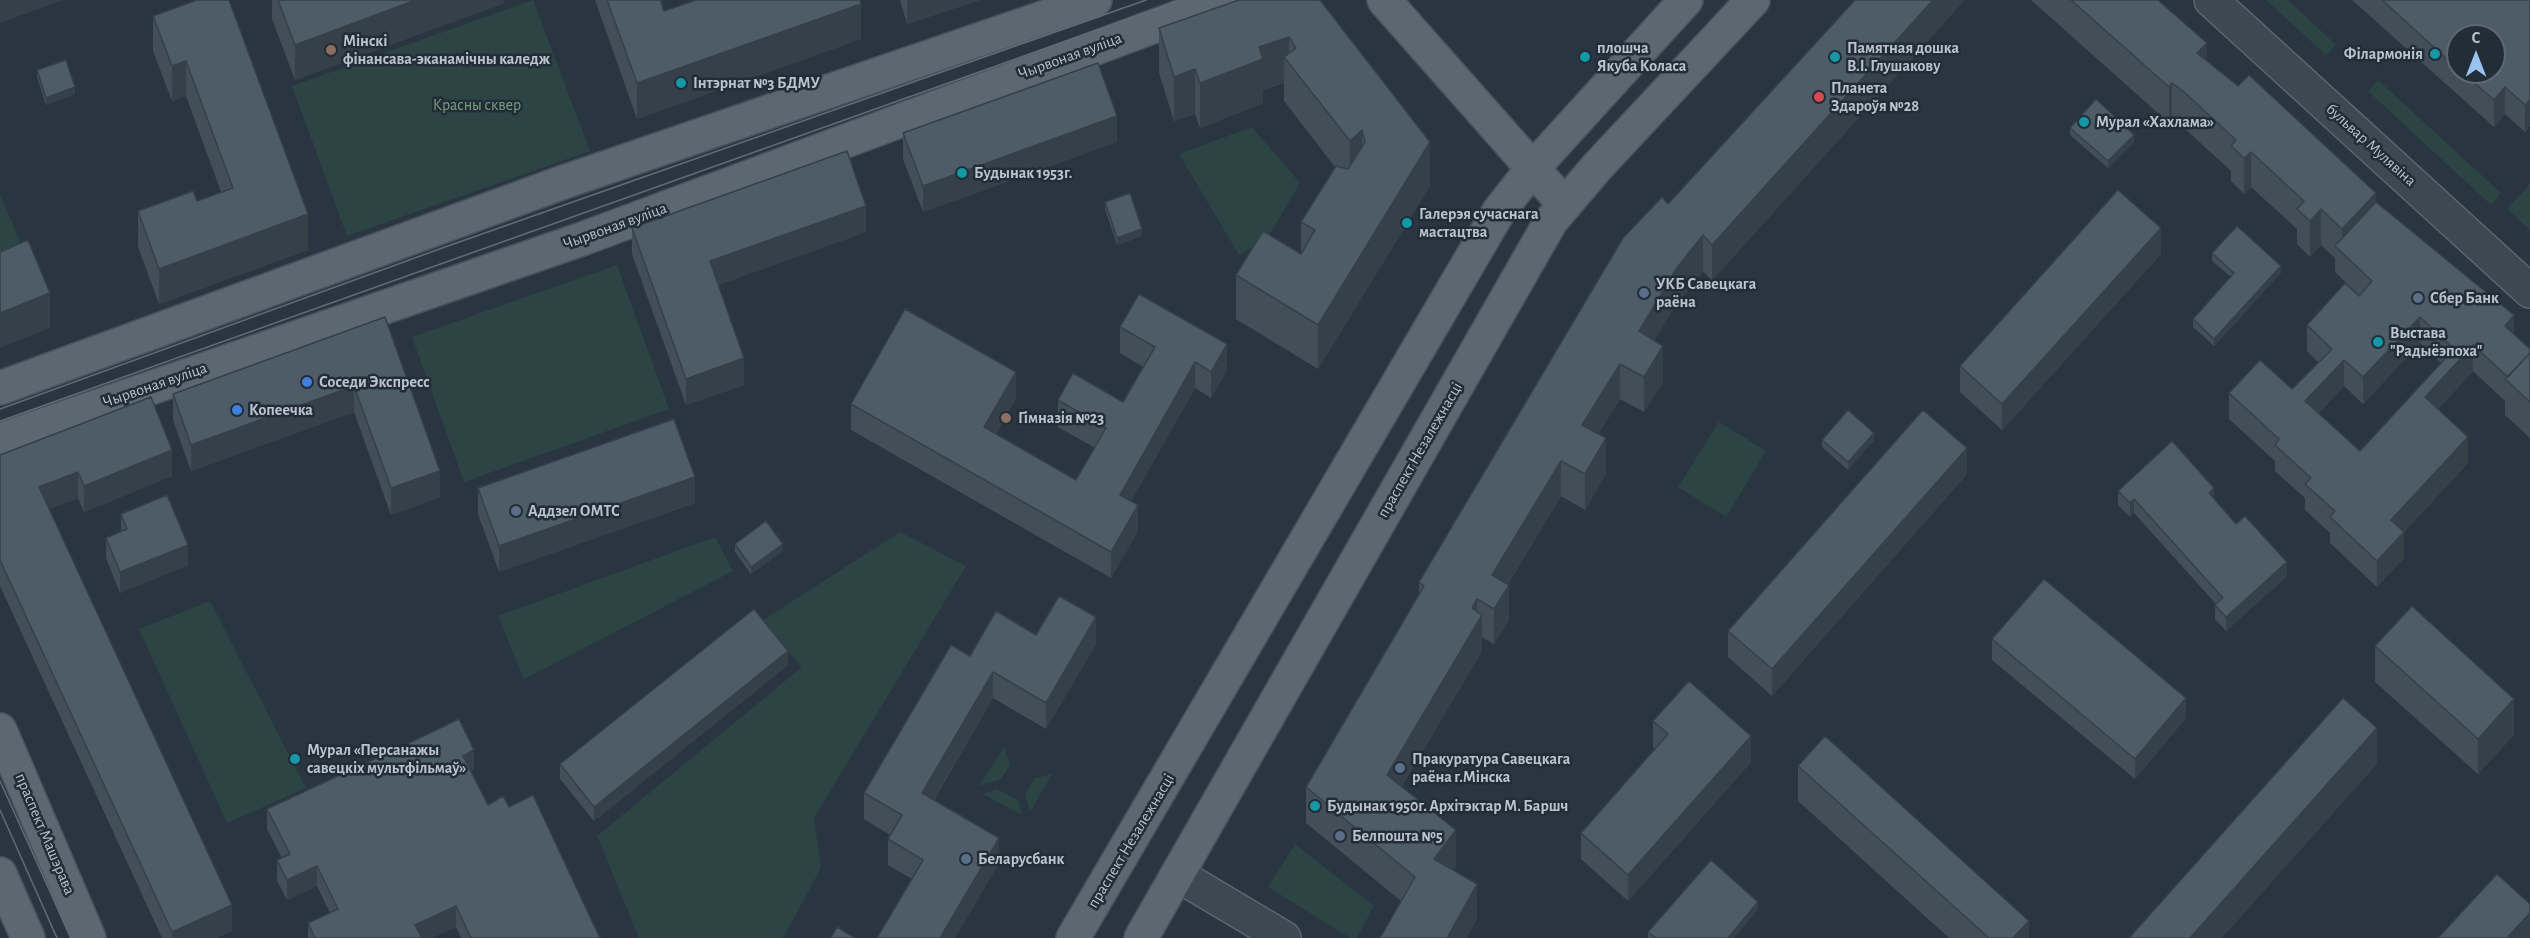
<!DOCTYPE html>
<meta charset="utf-8">
<style>
body{margin:0}
#map{position:relative;width:2530px;height:938px;overflow:hidden;background:#293642;font-family:"Alegreya Sans",sans-serif}
canvas{display:block}
.north{position:absolute;left:2446px;top:24px;width:60px;height:60px;box-sizing:border-box;background:#222d37;border:2px solid #5f6972;border-radius:50%;rotate:0deg;font-size:16px;font-weight:700;line-height:24px;text-align:center;color:#bac3cb}
.north::after{content:'';display:block;margin:auto;width:21px;height:27px;background:#99c4f2;clip-path:polygon(50% 0,100% 100%,50% 72%,0 100%)}
</style>
<div id="map">
<canvas width="2530" height="938"></canvas>
<div class="north">С</div>
</div>
<script>
const g = document.querySelector('canvas').getContext('2d');
g.lineJoin = 'round';
function paint(path, color) { g.fillStyle = color; g.fill(path, 'evenodd'); }
const toPath = rows => new Path2D(rows.map(r => 'M' + r).join(''));
function trace(path, color, width, dash) { g.strokeStyle = color; g.lineWidth = width; g.lineCap = dash ? 'butt' : 'round'; g.setLineDash(dash || []); g.stroke(path); }
function drawText(font, color, halo, rows, align = 'center') {
  g.font = font + ' "Alegreya Sans",sans-serif'; g.lineWidth = 5; g.setLineDash([]); g.textBaseline = 'middle'; g.strokeStyle = halo; g.fillStyle = color; for (const [text, x, y, turn = 0] of rows) {
    g.save(); g.translate(x, y); g.rotate((+turn || 0) * Math.PI / 180); g.textAlign = isNaN(turn) ? turn : align; if (halo) g.strokeText(text, 0, 0); g.fillText(text, 0, 0); g.restore();
  }
}
paint(toPath([
 [533,0,590,151,347,236,292,86],
 [2266,0,2288,0,2336,45,2326,55],
 [2378,80,2501,193,2491,205,2368,91],
 [1252,127,1300,183,1267,239,1239,255,1179,154],
 [2530,184,2530,230,2507,209],
 [0,194,22,247,0,256],
 [617,265,669,409,464,482,412,337],
 [1719,422,1766,451,1726,517,1678,487],
 [900,532,966,566,814,818,821,868,783,938,639,938,597,836,802,667,760,622],
 [715,537,733,571,524,679,498,616],
 [210,601,306,788,227,823,139,629],
 [1004,747,1010,765,1001,779,979,786],
 [1052,774,1030,812,1025,794,1035,778],
 [997,789,1018,800,1022,815,983,794],
 [1295,844,1374,906,1357,938,1350,938,1268,887]
]), '#2c4444');
const minor = toPath([
 [2211,0,2530,291],
 [1178,875,1284,938]
]);
const major = toPath([
 [1384,0,1565,205],
 [0,388,561,183,1095,0],
 [0,440,582,239,1225,0],
 [0,730,89,938],
 [0,874,28,938],
 [1073,938,1499,211,1533,168,1686,0],
 [1141,938,1551,221,1597,167,1753,0]
]);
trace(minor, '#5b666f', 36);
trace(major, '#47515b', 36);
trace(minor, '#3d4852', 33);
trace(major, '#5b6771', 33);
trace(toPath([
 [0,409,445,247,1146,0],
 [0,421,1181,0],
 [0,781,71,938],
 [0,810,57,938]
]), '#606c78', 1.5);
paint(toPath([
 [197,0,308,250,159,304,138,247,138,211,197,201,221,192,186,96,172,101,153,51,153,16],
 [272,0,504,0,504,3,295,80,272,19],
 [595,0,662,0,662,6,664,11,861,39,637,119],
 [900,0,980,0,907,24],
 [1320,0,1430,186,1318,369,1236,319,1236,275,1301,254,1301,222,1335,167,1284,101,1284,83,1263,90,1263,103,1200,128,1195,114,1174,121,1159,73,1159,28],
 [1855,0,1712,281,1703,271,1676,305,1654,340,1663,382,1644,412,1620,399,1598,434,1606,474,1585,510,1561,496,1508,584,1509,620,1494,644,1482,637,1482,651,1402,786,1456,866,1453,870,1477,919,1401,901,1306,823,1306,787,1419,596,1419,582,1668,204],
 [2031,0,2158,0,2207,61,2376,202,2530,349,2530,438,2505,415,2505,401,2473,371,2438,409,2468,463,2404,532,2404,558,2377,587,2330,543,2330,533,2305,510,2305,498,2275,471,2275,461,2229,419,2229,393,2292,389,2319,363,2307,351,2307,325,2359,295,2335,272,2335,258,2321,245,2310,257,2297,244,2297,229,2251,187,2244,194,2231,181,2231,171,2183,127,2172,119,2169,123],
 [2420,343,2441,363,2360,451,2318,414,2344,386,2363,404],
 [2352,0,2530,0,2530,126,2525,132,2505,114,2494,127],
 [2458,36,2494,72,2458,72],
 [37,70,75,94,46,105,37,77],
 [2070,128,2134,142,2108,168,2070,135],
 [903,133,1117,142,923,212,903,159],
 [1105,202,1142,236,1117,245,1105,209],
 [632,228,866,232,718,285,744,385,686,405,632,254],
 [2212,253,2281,273,2214,346,2193,327,2193,319,2231,277,2212,261],
 [2161,254,2002,430,1960,392,1960,366],
 [385,317,440,497,391,515,354,412,191,471,173,420,173,394],
 [1120,327,1227,370,1211,398,1195,388,1131,501,1138,531,1111,578,851,430,851,404,1016,398,996,434,1076,480,1095,448,1058,427,1058,400,1123,402,1143,367,1120,353],
 [1822,440,1874,440,1848,470,1822,447],
 [0,455,172,476,84,512,78,498,49,509,232,931,217,938,162,938,0,586],
 [1967,474,1772,696,1728,657,1728,631],
 [478,488,695,503,499,572,478,514],
 [2118,491,2214,500,2287,576,2226,631,2215,619,2215,605,2216,604,2134,513,2130,517,2118,505],
 [121,514,188,565,120,593,106,558,106,538,121,532],
 [735,544,783,551,751,574,735,552],
 [1992,639,2186,718,2135,779,1992,660],
 [1096,644,1046,729,993,698,934,800,999,864,912,879,888,865,888,839,890,835,864,819,864,793,970,656],
 [2375,646,2514,735,2478,774,2375,682],
 [788,665,594,821,560,779,560,764],
 [1653,721,1751,762,1628,901,1581,859,1581,833,1655,749,1653,747],
 [409,743,474,770,471,772,488,805,509,807,600,938,461,938,456,927,431,938,308,938,308,923,330,913,317,886,287,900,277,881,277,860,282,858,267,829,267,809,409,748],
 [1798,766,2029,938,1949,938,1798,801],
 [1758,909,1734,938,1648,938,1648,932]
]), '#424f59');
paint(toPath([
 [0,0,63,0,0,23],
 [416,0,504,0,504,3,295,80,295,45],
 [907,0,980,0,907,24],
 [1933,0,1965,0,1712,281,1712,245],
 [861,4,861,39,637,119,637,83],
 [1289,37,1289,63,1284,57,1284,83,1263,90,1263,103,1200,128,1200,83,1259,47],
 [2207,43,2207,78,2197,53],
 [186,61,186,96,172,101,172,66],
 [1195,69,1195,114,1174,121,1174,77],
 [2172,83,2172,119,2169,123,2169,87],
 [75,87,75,94,46,105,46,98],
 [2505,87,2505,114,2494,127,2494,100],
 [2530,100,2530,126,2525,132,2525,105],
 [1117,116,1117,142,923,212,923,186],
 [1362,130,1362,174,1350,185,1350,141],
 [2134,135,2134,142,2108,168,2108,161],
 [1430,142,1430,186,1318,369,1318,325],
 [2251,152,2251,187,2244,194,2244,158],
 [2376,193,2376,228,2342,253,2342,229],
 [866,206,866,232,710,288,710,261],
 [2321,209,2321,245,2310,257,2310,221],
 [308,214,308,250,159,304,159,269],
 [2161,228,2161,254,2002,430,2002,404],
 [1142,229,1142,236,1117,245,1117,238],
 [1703,235,1703,271,1676,305,1639,366,1639,331,1676,269],
 [2281,266,2281,273,2214,346,2214,339],
 [50,293,50,328,0,348,0,313],
 [2514,315,2514,341,2505,326],
 [2420,317,2420,343,2363,404,2363,377],
 [1227,344,1227,370,1211,398,1211,372],
 [2473,345,2473,371,2425,423,2425,397],
 [1663,346,1663,382,1644,412,1644,377],
 [744,358,744,385,686,405,686,379],
 [2344,360,2344,386,2305,428,2305,401],
 [1195,362,1195,388,1120,521,1120,495],
 [1620,364,1620,399,1582,460,1582,425],
 [1016,372,1016,398,984,454,984,427],
 [354,386,354,412,191,471,191,445],
 [1874,433,1874,440,1848,470,1848,462],
 [2468,437,2468,463,2404,532,2404,558,2377,587,2377,561,2391,520],
 [1606,438,1606,474,1585,510,1585,474],
 [1967,448,1967,474,1772,696,1772,669],
 [172,450,172,476,84,512,84,486],
 [1561,461,1561,496,1493,608,1492,575],
 [440,471,440,497,391,515,391,488],
 [78,472,78,498,39,513,39,487],
 [695,477,695,503,499,572,499,546],
 [2214,488,2214,502,2209,493],
 [2134,499,2134,513,2130,517,2130,503],
 [1138,505,1138,531,1111,578,1111,552],
 [783,544,783,551,751,574,751,567],
 [188,545,188,565,120,593,120,572],
 [2287,562,2287,576,2226,631,2226,617],
 [1509,585,1509,620,1494,644,1494,609],
 [1477,599,1477,623,1482,615,1482,651,1387,811,1387,775,1472,608],
 [1096,617,1096,644,1046,729,1046,703],
 [788,651,788,665,594,821,594,807],
 [993,672,993,698,922,819,922,793],
 [2186,698,2186,718,2135,779,2135,759],
 [2514,699,2514,735,2478,774,2478,739],
 [2377,728,2377,764,2222,938,2190,938],
 [1751,736,1751,762,1628,901,1628,875],
 [474,750,474,770,463,776,463,756],
 [1456,830,1456,866,1434,894,1434,859],
 [999,838,999,864,955,938,940,938],
 [317,866,317,886,287,900,287,880],
 [1477,884,1477,919,1467,938,1447,938],
 [1758,902,1758,909,1734,938,1728,938],
 [232,905,232,931,217,938,172,938,172,932],
 [456,906,456,927,431,938,415,938,415,925],
 [2530,913,2530,938,2507,938],
 [2029,921,2029,938,2013,938]
]), '#364048');
const building = toPath([
 [197,0,229,0,308,214,159,269,138,211,193,191,197,201,233,188,186,61,172,66,153,16,197,0],
 [278,0,416,0,295,45,278,0],
 [607,0,660,0,664,11,696,0,860,0,861,4,637,83,607,0],
 [1239,0,1320,0,1430,142,1318,325,1236,275,1263,231,1301,254,1315,230,1301,222,1336,166,1348,169,1365,142,1362,130,1350,141,1284,57,1296,48,1289,37,1259,47,1263,59,1200,83,1195,69,1174,77,1159,28,1239,0],
 [1855,0,1933,0,1712,245,1703,235,1676,269,1639,331,1663,346,1644,377,1620,364,1582,425,1606,438,1585,474,1561,461,1492,575,1509,585,1494,609,1477,599,1472,608,1482,615,1387,775,1456,830,1434,859,1477,884,1447,938,1380,938,1415,877,1306,787,1424,586,1419,582,1623,238,1662,197,1668,204,1855,0],
 [2071,0,2158,0,2207,43,2197,53,2238,86,2249,75,2376,193,2342,229,2321,209,2310,221,2297,209,2304,201,2251,152,2244,158,2231,146,2236,140,2183,91,2172,83,2169,87,2071,0],
 [2382,0,2530,0,2530,100,2525,105,2505,87,2494,100,2462,72,2494,72,2494,36,2458,36,2458,69,2382,0],
 [66,60,75,87,46,98,37,70,66,60],
 [1098,63,1117,116,923,186,903,133,1098,63],
 [2096,99,2134,135,2108,161,2070,128,2096,99],
 [847,151,866,206,710,261,744,358,686,379,632,228,847,151],
 [2118,190,2161,228,2002,404,1960,366,2118,190],
 [1130,193,1142,229,1117,238,1105,202,1130,193],
 [2376,202,2514,315,2505,326,2530,349,2530,353,2508,377,2473,345,2425,397,2468,437,2391,520,2404,532,2377,561,2330,517,2335,511,2305,484,2311,478,2275,445,2279,439,2229,393,2260,360,2292,389,2332,349,2307,325,2345,283,2359,296,2372,281,2335,246,2376,202],
 [2420,317,2454,349,2360,451,2305,401,2344,360,2363,377,2420,317],
 [2237,226,2281,266,2214,339,2193,319,2234,273,2212,253,2237,226],
 [28,240,50,293,0,313,0,252,28,240],
 [1139,294,1227,344,1211,372,1195,362,1120,495,1138,505,1111,552,851,404,905,309,1016,372,984,427,1076,480,1106,428,1058,400,1073,373,1123,402,1155,347,1120,327,1139,294],
 [385,317,440,471,391,488,354,386,191,445,173,394,385,317],
 [2530,353,2530,402,2505,379,2530,353],
 [151,397,172,450,84,486,78,472,39,487,232,905,172,932,0,560,0,455,151,397],
 [1848,410,1874,433,1848,462,1822,440,1848,410],
 [1923,410,1967,448,1772,669,1728,631,1923,410],
 [674,419,695,477,499,546,478,488,674,419],
 [2172,441,2214,488,2209,493,2236,524,2245,516,2287,562,2226,617,2215,605,2223,598,2134,499,2130,503,2118,491,2172,441],
 [167,495,188,545,120,572,106,538,127,529,121,514,167,495],
 [766,521,783,544,751,567,735,544,766,521],
 [2044,579,2186,698,2135,759,1992,639,2044,579],
 [1059,596,1096,617,1046,703,993,672,922,793,999,838,940,938,877,938,923,860,888,839,902,815,864,793,951,645,970,656,996,611,1036,635,1059,596],
 [2412,606,2514,699,2478,739,2375,646,2412,606],
 [754,609,788,651,594,807,560,764,754,609],
 [1689,681,1751,736,1628,875,1581,833,1668,734,1653,721,1689,681],
 [2343,698,2377,728,2190,938,2129,938,2343,698],
 [459,719,474,750,463,756,488,805,503,796,509,807,533,795,600,938,471,938,456,906,415,925,422,938,315,938,308,923,338,909,317,866,287,880,277,860,290,854,267,809,402,746,404,750,410,747,409,743,459,719],
 [1825,736,2029,921,2013,938,1989,938,1798,766,1825,736],
 [1711,860,1758,902,1728,938,1656,938,1648,932,1711,860],
 [2497,874,2530,904,2530,913,2507,938,2438,938,2497,874],
 [837,927,855,938,831,938,837,927]
]);
paint(building, '#4d5c67');
trace(building, '#364048', 1.5);
for (const [x, y, r, color] of [
 [331,50,6,"#8d6e63"],
 [2435,54,6,"#0f9aa8"],
 [1585,57,6,"#0f9aa8"],
 [1835,57,6,"#0f9aa8"],
 [681,83,6,"#0f9aa8"],
 [1819,97,6,"#e0444e"],
 [2084,122,6,"#0f9aa8"],
 [962,173,6,"#0f9aa8"],
 [1407,223,6,"#0f9aa8"],
 [1644,293,6,"#5c6f8a"],
 [2418,298,6,"#5c6f8a"],
 [2378,342,6,"#0f9aa8"],
 [307,382,6,"#3f7fe0"],
 [237,410,6,"#3f7fe0"],
 [1006,418,6,"#8d6e63"],
 [516,511,6,"#5c6f8a"],
 [295,759,6,"#0f9aa8"],
 [1400,768,6,"#5c6f8a"],
 [1315,806,6,"#0f9aa8"],
 [1340,836,6,"#5c6f8a"],
 [966,859,6,"#5c6f8a"]
]) { const dot = new Path2D(); dot.arc(x, y, r, 0, 2 * Math.PI); g.fillStyle = color; g.fill(dot); trace(dot, '#222d37', 2); }
drawText('bold 16px', '#bac3cb', '#222d37', [
 ["Мінскі",343,41],
 ["фінансава-эканамічны каледж",343,59],
 ["плошча",1597,48],
 ["Якуба Коласа",1597,66],
 ["Памятная дошка",1847,48],
 ["В.І. Глушакову",1847,66],
 ["Філармонія",2423,54,"right"],
 ["Інтэрнат №3 БДМУ",693,83],
 ["Планета",1831,88],
 ["Здароўя №28",1831,106],
 ["Мурал «Хахлама»",2096,122],
 ["Будынак 1953г.",974,173],
 ["Галерэя сучаснага",1419,214],
 ["мастацтва",1419,232],
 ["УКБ Савецкага",1656,284],
 ["раёна",1656,302],
 ["Сбер Банк",2430,298],
 ["Выстава",2390,333],
 ["\"Радыёэпоха\"",2390,351],
 ["Соседи Экспресс",319,382],
 ["Копеечка",249,410],
 ["Гімназія №23",1018,418],
 ["Аддзел ОМТС",528,511],
 ["Мурал «Персанажы",307,750],
 ["савецкіх мультфільмаў»",307,768],
 ["Пракуратура Савецкага",1412,759],
 ["раёна г.Мінска",1412,777],
 ["Будынак 1950г. Архітэктар М. Баршч",1327,806],
 ["Белпошта №5",1352,836],
 ["Беларусбанк",978,859]
], 'left');
drawText('16px', '#bac3cb', '#222d37', [
 ["Чырвоная вуліца",1070,56,-20],
 ["бульвар Мулявіна",2371,145,42],
 ["Чырвоная вуліца",615,226,-20],
 ["Чырвоная вуліца",155,385,-19],
 ["праспект Незалежнасці",1420,450,-60],
 ["праспект Машэрава",45,834,67],
 ["праспект Незалежнасці",1131,841,-59]
]);
drawText('16px', '#7aa07f', '#222d37', [
 ["Красны сквер",477,105]
]);
</script>
